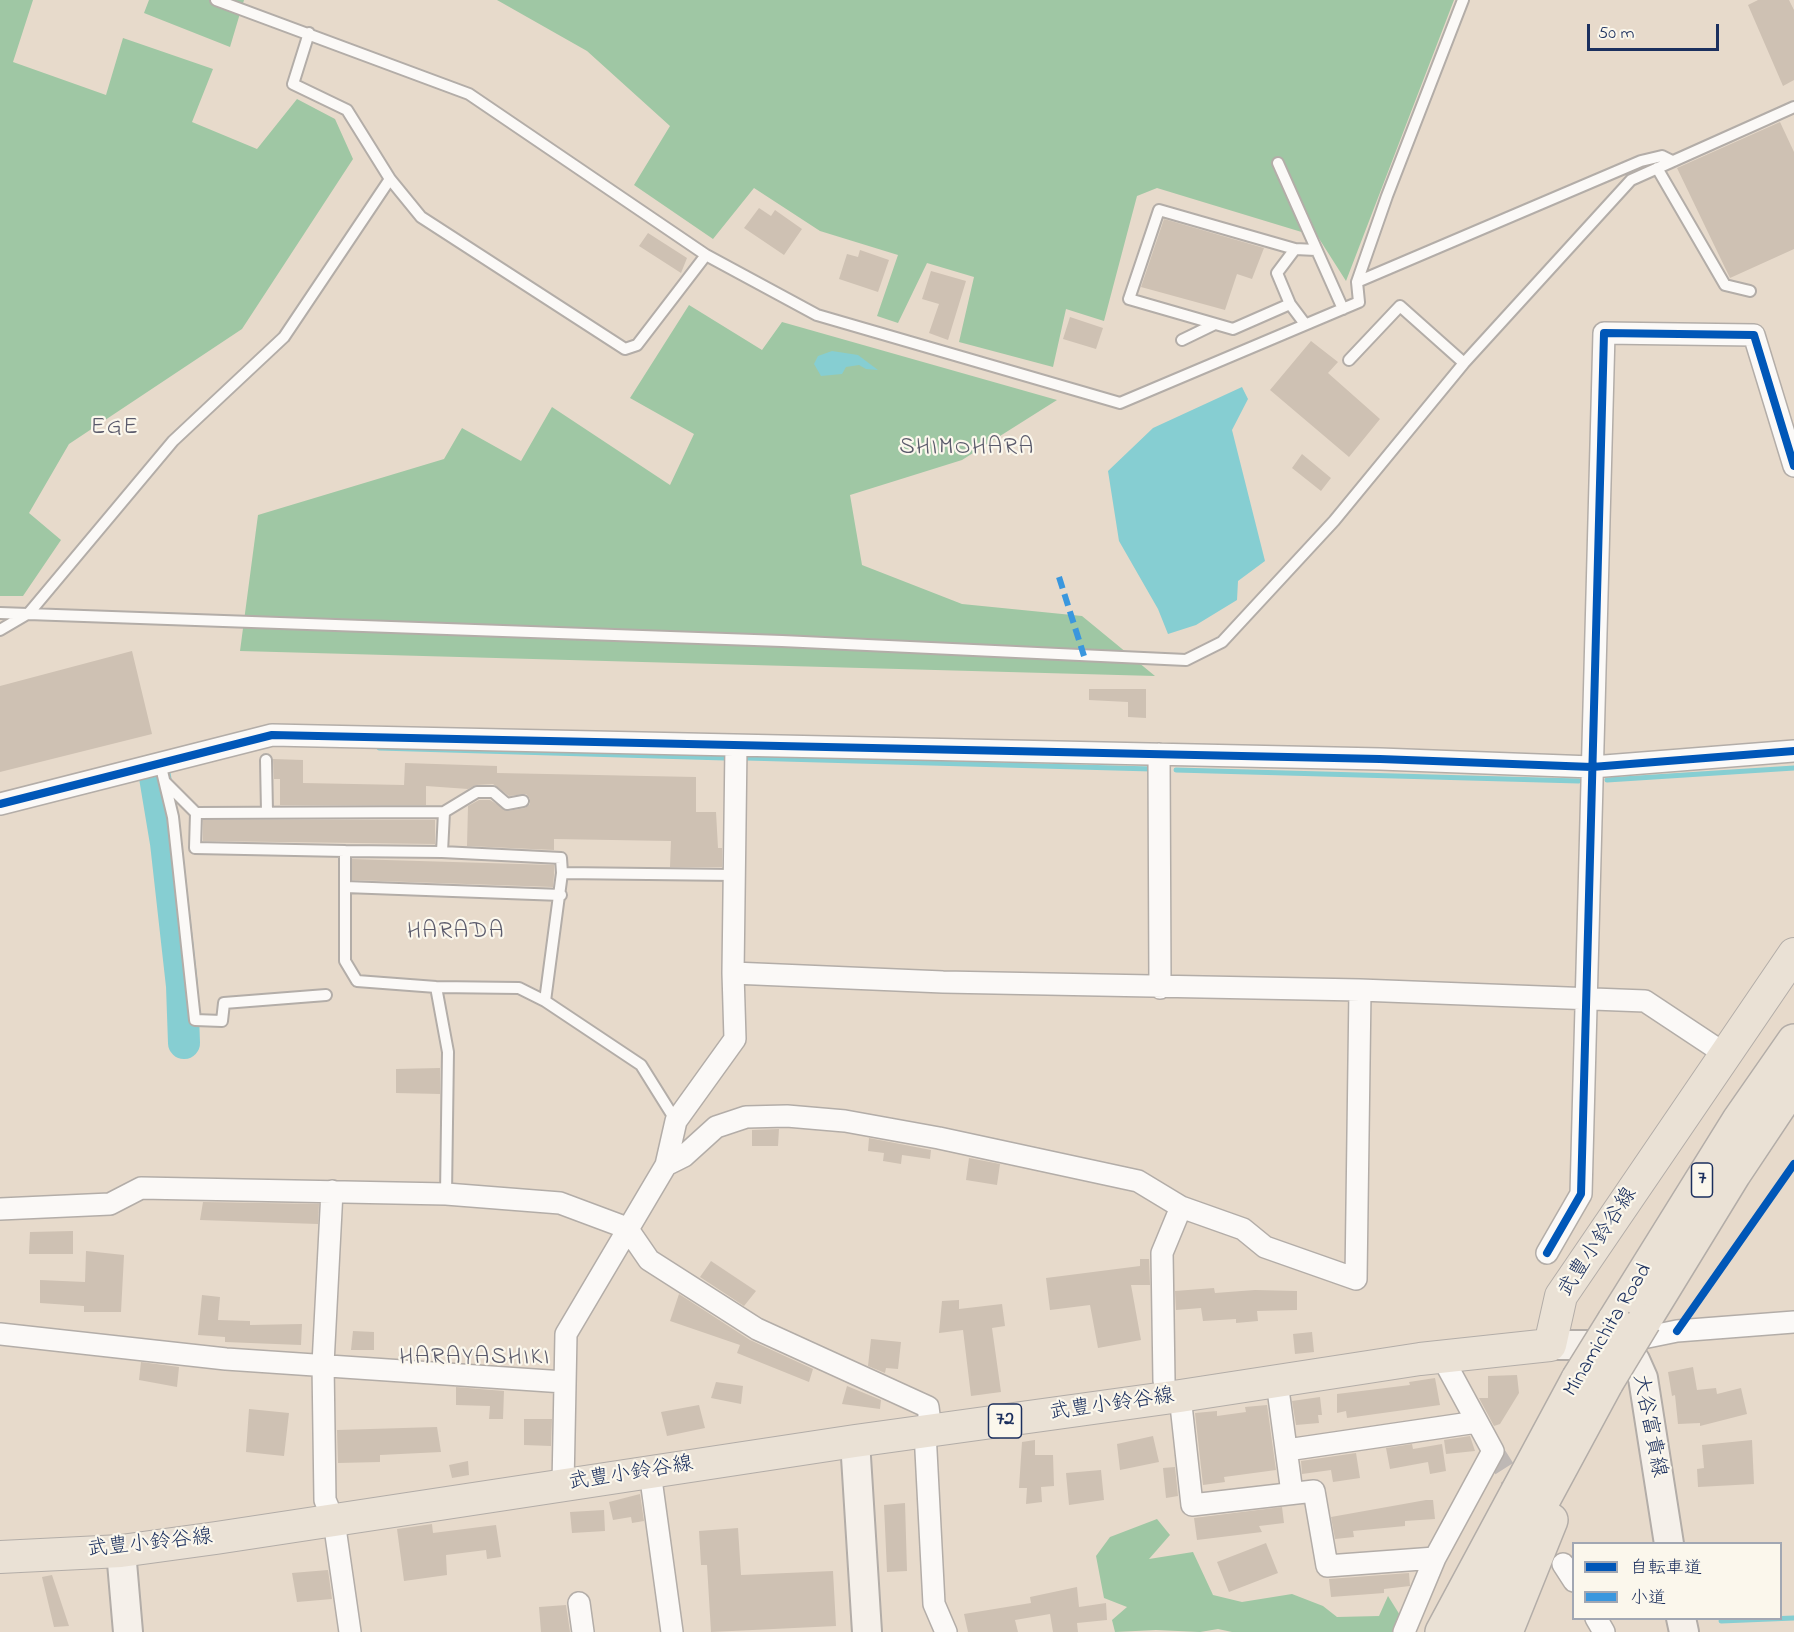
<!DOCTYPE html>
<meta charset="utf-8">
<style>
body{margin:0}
#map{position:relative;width:1794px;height:1632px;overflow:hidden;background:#e7dacb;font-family:"Indie Flower","Klee One",sans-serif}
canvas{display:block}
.legend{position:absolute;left:1572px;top:1542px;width:210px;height:78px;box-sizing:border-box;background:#fbf7ec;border:2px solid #a1a7b3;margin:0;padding:8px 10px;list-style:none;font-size:18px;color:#1b2f5e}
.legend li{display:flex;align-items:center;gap:12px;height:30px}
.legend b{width:30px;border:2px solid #a1a7b3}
.scale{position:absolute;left:1587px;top:24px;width:132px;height:27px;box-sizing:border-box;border:3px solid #1b2f5e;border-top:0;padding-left:8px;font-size:18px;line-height:21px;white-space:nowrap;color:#1b2f5e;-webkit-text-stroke:4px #fbf7ec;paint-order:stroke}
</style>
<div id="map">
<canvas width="1794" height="1632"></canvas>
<ul class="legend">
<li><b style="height:8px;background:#0057b8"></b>自転車道</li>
<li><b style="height:8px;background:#3a97de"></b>小道</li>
</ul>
<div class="scale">50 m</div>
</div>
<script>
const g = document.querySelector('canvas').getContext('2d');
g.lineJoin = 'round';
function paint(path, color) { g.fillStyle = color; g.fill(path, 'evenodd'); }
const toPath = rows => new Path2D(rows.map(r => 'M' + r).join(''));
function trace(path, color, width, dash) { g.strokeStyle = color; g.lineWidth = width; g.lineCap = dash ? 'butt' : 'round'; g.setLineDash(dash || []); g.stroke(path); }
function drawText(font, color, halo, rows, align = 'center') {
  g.font = font + ' "Indie Flower","Klee One",sans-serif'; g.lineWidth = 4.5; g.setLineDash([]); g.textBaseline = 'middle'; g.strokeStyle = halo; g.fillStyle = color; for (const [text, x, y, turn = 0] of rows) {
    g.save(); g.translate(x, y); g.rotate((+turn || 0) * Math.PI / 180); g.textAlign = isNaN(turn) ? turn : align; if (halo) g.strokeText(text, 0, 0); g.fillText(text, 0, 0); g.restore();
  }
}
paint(toPath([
 [0,0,33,0,13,62,106,95,123,38,213,69,192,122,257,149,297,99,335,119,353,159,242,329,69,444,29,513,61,540,23,596,0,596],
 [149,0,244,0,230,47,144,13],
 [497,0,1454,0,1346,281,1318,237,1157,188,1137,196,1104,321,1066,309,1053,367,959,342,974,277,927,263,898,323,877,316,898,255,820,231,754,188,713,239,634,185,670,126,587,51],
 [689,305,762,350,782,322,1057,400,962,460,850,495,862,565,962,604,1082,616,1155,676,240,651,258,515,444,459,462,428,521,461,552,407,670,485,694,434,630,398],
 [1157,1519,1170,1535,1149,1559,1193,1552,1213,1595,1242,1602,1292,1594,1323,1606,1337,1617,1379,1616,1388,1596,1403,1620,1397,1632,1232,1632,1218,1629,1200,1632,1156,1630,1115,1632,1112,1620,1127,1607,1104,1598,1096,1556,1110,1537]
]), '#9fc7a4');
paint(toPath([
 [832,351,858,355,878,370,866,369,859,365,846,367,842,374,821,376,814,364,818,356],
 [1242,387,1248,399,1232,430,1265,561,1238,581,1237,600,1196,625,1168,634,1158,609,1119,541,1108,471,1153,428]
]), '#86ced2');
trace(toPath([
 [379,748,725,758],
 [746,758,1152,769],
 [1176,770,1579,781],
 [1607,780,1794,768],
 [1721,1621,1794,1618]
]), '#86ced2', 5);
trace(toPath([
 [154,771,166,843,182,986,184,1043]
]), '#86ced2', 32);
paint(toPath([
 [1758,0,1789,0,1794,10,1794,80,1783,86,1748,5],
 [1780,122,1794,152,1794,249,1730,278,1677,168],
 [759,208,771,216,775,210,802,229,784,255,744,228],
 [1164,219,1264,248,1252,279,1237,274,1225,310,1141,287],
 [648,233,687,258,681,273,639,246],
 [860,250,889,260,878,292,839,279,847,254,858,257],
 [931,271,966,281,948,340,929,333,939,304,922,299],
 [1070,317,1103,328,1096,349,1063,339],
 [1311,341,1338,362,1328,373,1380,419,1349,457,1270,390],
 [1302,454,1331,478,1321,491,1292,468],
 [132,651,152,734,0,772,0,686],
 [1089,689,1146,689,1146,718,1128,717,1128,702,1089,700],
 [273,759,303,760,303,783,404,785,405,763,497,766,497,773,696,777,696,812,716,812,718,848,722,848,722,867,670,867,671,841,554,839,554,850,467,846,468,806,479,800,490,800,508,811,525,808,530,804,530,799,526,794,509,796,493,784,476,785,468,789,426,786,426,805,280,805,280,779,274,779],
 [203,820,435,820,435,844,203,841],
 [352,859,554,865,554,875,553,887,352,880],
 [440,1068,440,1094,396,1093,396,1069],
 [779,1129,778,1146,752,1146,752,1130],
 [869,1138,931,1150,930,1159,902,1155,901,1164,883,1161,884,1153,868,1151],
 [969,1158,1000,1164,997,1185,966,1180],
 [203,1202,319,1204,318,1224,200,1220],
 [73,1231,73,1254,29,1254,30,1232],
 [86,1251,124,1255,121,1312,84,1312,84,1306,40,1303,40,1280,85,1282],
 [1140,1259,1149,1259,1150,1285,1131,1285,1141,1340,1098,1348,1090,1305,1050,1310,1046,1278,1140,1266],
 [711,1261,756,1291,744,1306,700,1277],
 [1214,1288,1215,1293,1255,1290,1297,1291,1297,1310,1257,1311,1258,1321,1236,1323,1236,1319,1203,1321,1201,1308,1176,1310,1175,1291],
 [679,1294,750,1340,813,1369,809,1382,737,1353,740,1345,670,1321],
 [202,1295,220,1297,218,1320,250,1321,250,1325,302,1324,301,1345,225,1342,225,1337,198,1335],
 [959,1300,959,1309,1002,1304,1005,1326,992,1328,1001,1392,971,1396,963,1330,939,1333,942,1301],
 [353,1331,374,1332,374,1350,351,1350],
 [1312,1332,1314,1352,1295,1354,1293,1334],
 [871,1339,901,1342,898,1369,886,1368,885,1373,868,1366],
 [141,1362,179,1367,177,1387,139,1380],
 [1693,1367,1697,1390,1716,1388,1717,1394,1741,1388,1747,1414,1700,1426,1700,1423,1678,1424,1675,1395,1672,1396,1668,1372],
 [1517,1375,1519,1393,1500,1424,1494,1426,1479,1398,1488,1398,1488,1376],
 [1435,1378,1440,1405,1347,1418,1346,1411,1337,1413,1337,1394,1410,1385,1409,1382],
 [716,1382,743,1386,741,1404,711,1398],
 [847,1386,881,1400,880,1409,842,1404],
 [456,1387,504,1391,503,1419,489,1419,490,1406,456,1405],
 [1320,1397,1322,1415,1318,1415,1319,1423,1296,1425,1292,1401],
 [699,1405,705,1428,667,1436,661,1412],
 [1267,1405,1276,1470,1224,1477,1225,1482,1203,1485,1195,1413,1217,1411,1217,1416,1246,1412,1245,1407],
 [249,1409,289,1413,284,1456,246,1452],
 [524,1419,552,1419,551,1446,524,1445],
 [437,1427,441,1452,380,1455,380,1462,338,1463,337,1430],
 [1153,1436,1159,1462,1120,1470,1117,1444],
 [1470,1436,1475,1451,1446,1454,1444,1440],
 [1035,1440,1035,1455,1053,1455,1054,1486,1041,1487,1042,1502,1026,1504,1027,1488,1019,1488,1022,1442],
 [1752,1440,1754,1484,1698,1487,1697,1469,1704,1468,1702,1445],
 [1412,1444,1413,1449,1442,1444,1446,1471,1430,1474,1428,1462,1390,1469,1386,1448],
 [1356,1453,1360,1478,1333,1482,1331,1470,1302,1474,1301,1461],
 [468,1461,469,1475,452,1478,449,1465],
 [1175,1467,1178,1496,1166,1498,1163,1468],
 [1101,1470,1104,1500,1069,1505,1066,1473],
 [640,1494,644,1521,632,1523,631,1517,613,1520,609,1502],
 [1426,1500,1433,1500,1435,1519,1405,1521,1405,1526,1353,1531,1354,1537,1335,1539,1331,1517],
 [905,1503,907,1571,887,1572,884,1505],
 [1282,1507,1284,1523,1259,1526,1262,1532,1197,1540,1194,1518],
 [604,1510,605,1531,572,1533,570,1512],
 [432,1524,433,1533,496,1525,501,1557,487,1559,486,1550,446,1555,447,1575,404,1581,397,1529],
 [738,1528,741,1575,833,1571,836,1626,711,1632,707,1565,701,1565,699,1531],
 [1266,1543,1278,1573,1229,1592,1217,1562],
 [328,1570,332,1599,297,1602,292,1573],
 [1409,1573,1410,1586,1384,1589,1384,1593,1331,1597,1329,1579],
 [52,1575,69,1626,54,1627,42,1577],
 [1077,1587,1079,1607,1106,1603,1107,1620,1077,1623,1078,1632,1053,1632,1050,1614,1015,1620,1018,1632,968,1632,964,1614,1031,1603,1030,1597],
 [566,1605,570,1632,541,1632,539,1607]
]), '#cec1b3');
trace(toPath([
 [1493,1451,1523,1498]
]), '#beb8b5', 21, [21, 10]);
const lane = toPath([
 [216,0,469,94,706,255,817,315,1120,403,1359,302,1357,282,1641,161,1662,156,1672,161],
 [309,33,293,84,347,110,390,179,421,217,625,349,637,345,706,255],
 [1278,163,1343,309],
 [1657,168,1725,285,1750,291],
 [1295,249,1277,273,1290,304,1305,324],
 [1357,282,1387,196,1463,0],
 [1290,304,1233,329,1129,299,1159,210,1295,249,1316,250],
 [1182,340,1215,324],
 [1349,360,1400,306,1464,363],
 [0,613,782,641,1186,660,1222,642,1334,521,1464,363,1631,180,1794,107],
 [0,630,29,613,173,441,284,337,390,179],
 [266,760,267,812],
 [160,763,173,817,195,1020,222,1021,224,1003,326,995],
 [165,782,196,813,195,848,345,851,345,961,357,981,436,987,519,988,545,1001],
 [444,812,477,792,493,792,507,804,523,801],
 [196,813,444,812,442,852,345,851],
 [442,852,561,858,562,873],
 [345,887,561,895],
 [436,987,448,1052,446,1194],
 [676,1121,641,1065,545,1001,562,873,734,875]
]);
const street = toPath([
 [1159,754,1160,988],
 [0,804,272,735,1380,759,1592,767,1794,751],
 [733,973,943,982,1360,990,1645,1001,1725,1054],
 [666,1165,684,1156,716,1127,746,1117,787,1116,845,1121,939,1138,1138,1181,1181,1207,1243,1229,1265,1247,1356,1279,1360,990],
 [332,1191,323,1364,325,1500,334,1521,350,1632],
 [0,1209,110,1204,141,1188,446,1194,560,1203,627,1228,649,1260,757,1329,928,1407,931,1431],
 [1547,1253,1581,1194,1604,333,1754,335,1794,466],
 [0,1334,226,1359,564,1382],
 [1628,1341,1677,1331,1794,1322],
 [1164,1381,1162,1253,1181,1207],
 [1277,1382,1292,1493],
 [1180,1396,1192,1505,1314,1491,1327,1566,1435,1558],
 [925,1432,934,1604,946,1632],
 [1287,1450,1477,1422],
 [650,1472,672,1632],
 [563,1485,566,1334,666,1165,676,1121,735,1039,733,973,736,746],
 [1563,1564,1574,1581],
 [579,1603,583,1632],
 [1596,1618,1604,1632],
 [1404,1632,1435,1558,1493,1451,1442,1357]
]);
const secondary = toPath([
 [1550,1345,1610,1345,1635,1360,1643,1378,1669,1544],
 [855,1441,867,1632],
 [121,1551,128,1632],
 [1681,1618,1684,1632]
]);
const primary = toPath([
 [0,1557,121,1551,216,1538,855,1441,1180,1396,1420,1359,1550,1345,1561,1296,1794,954]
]);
const highway = toPath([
 [1614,1321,1739,1120,1794,1041],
 [1644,1321,1734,1174,1794,1084],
 [1442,1632,1578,1379],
 [1472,1632,1607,1382],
 [1506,1632,1551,1520]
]);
trace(lane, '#b3ada8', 14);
trace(street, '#b3ada8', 24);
trace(secondary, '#b3ada8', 32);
trace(primary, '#b3ada8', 34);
trace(highway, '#b3ada8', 36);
trace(lane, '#fbf9f7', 10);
trace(street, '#fbf9f7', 21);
trace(secondary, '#f5f0ea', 28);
trace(primary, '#eae1d5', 32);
trace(highway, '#eae1d5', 33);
const highwayBridge = toPath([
 [1578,1379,1614,1321],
 [1607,1382,1644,1321]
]);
trace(highwayBridge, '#b3ada8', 36, []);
trace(highwayBridge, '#eae1d5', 33);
trace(toPath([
 [1059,577,1084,656]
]), '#3a97de', 6, [12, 6]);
trace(toPath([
 [0,804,272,735,1380,759,1592,767,1794,751],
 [1547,1253,1581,1194,1604,333,1754,335,1794,466],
 [1677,1331,1794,1164]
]), '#0057b8', 8);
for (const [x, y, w] of [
 [1702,1180,21],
 [1005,1421,33]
]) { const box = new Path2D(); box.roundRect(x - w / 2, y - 17, w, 34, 4.5); g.fillStyle = '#fbf7ec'; g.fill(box); trace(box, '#1b2f5e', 1.5); }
drawText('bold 20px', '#1b2f5e', null, [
 ["7",1702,1180],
 ["72",1005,1421]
]);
drawText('21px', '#1b2f5e', '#fbf7ec', [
 ["武豊小鈴谷線",1599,1243,-57],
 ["Minamichita Road",1609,1331,-59],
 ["武豊小鈴谷線",1112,1406,-8],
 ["大谷富貴線",1648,1426,79],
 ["武豊小鈴谷線",631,1475,-9],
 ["武豊小鈴谷線",150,1545,-6]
]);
g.letterSpacing = '1.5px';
drawText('24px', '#5b5b6c', '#fbf7ec', [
 ["EGE",115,429],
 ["SHIMOHARA",967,449],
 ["HARADA",456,933],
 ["HARAYASHIKI",475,1359]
]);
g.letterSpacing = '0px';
</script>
